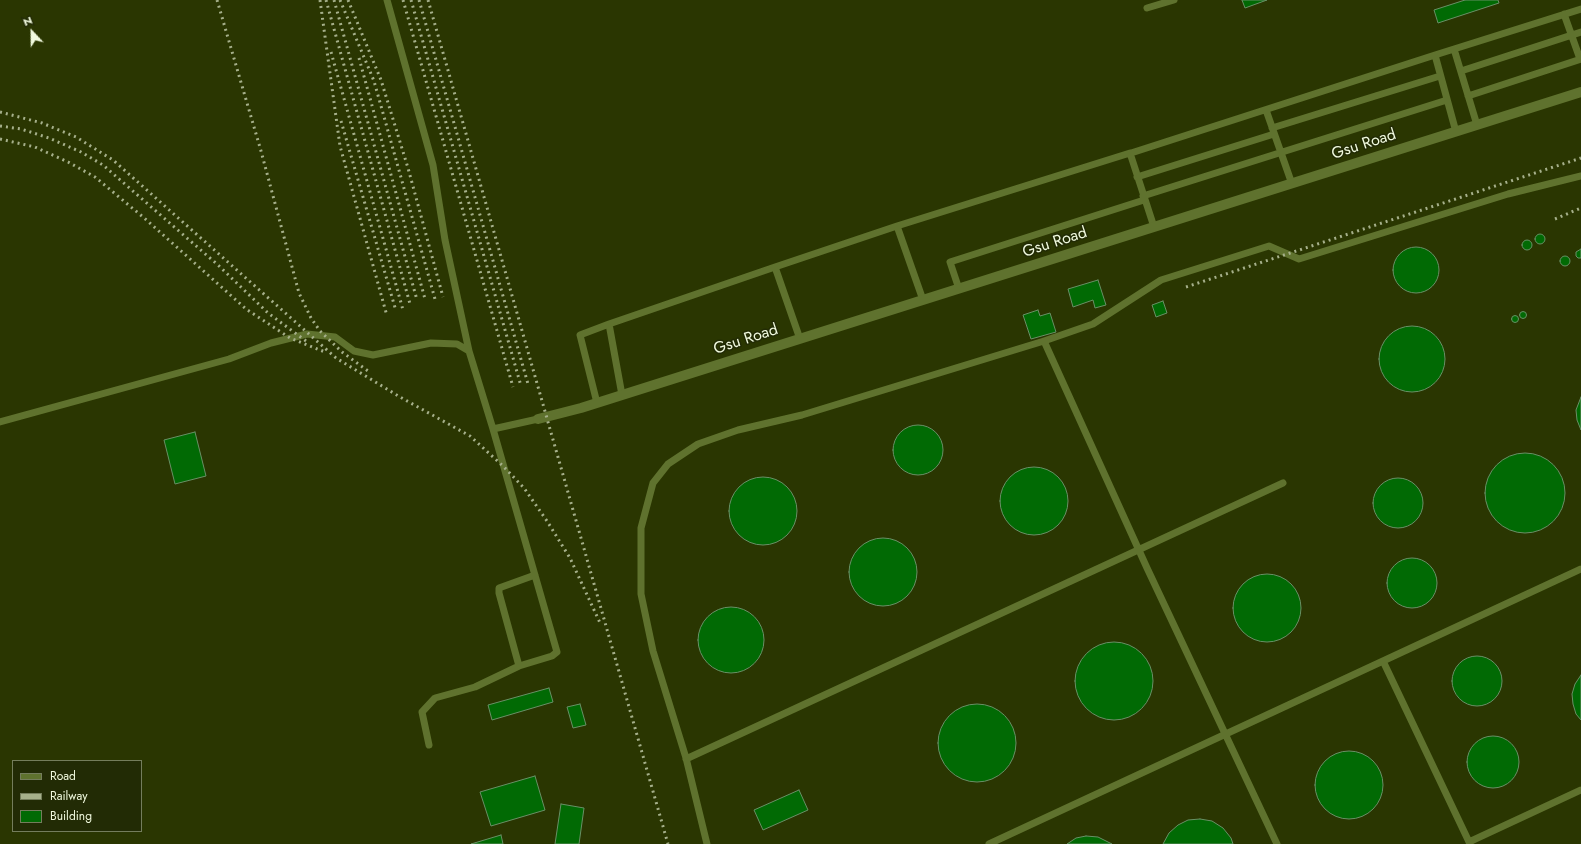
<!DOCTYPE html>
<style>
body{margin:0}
#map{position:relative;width:1581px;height:844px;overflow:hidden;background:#2a3601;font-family:Jost,sans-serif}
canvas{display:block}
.legend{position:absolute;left:12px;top:760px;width:130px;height:72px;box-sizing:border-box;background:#222b05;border:1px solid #747d5c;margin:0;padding:5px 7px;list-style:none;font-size:12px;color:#f0f9de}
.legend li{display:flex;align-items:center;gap:8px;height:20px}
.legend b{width:20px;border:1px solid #747d5c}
.north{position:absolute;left:12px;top:12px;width:40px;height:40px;-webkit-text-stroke:3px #222b05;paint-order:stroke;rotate:338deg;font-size:11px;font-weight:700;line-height:16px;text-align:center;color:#f0f9de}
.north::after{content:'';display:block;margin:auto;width:14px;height:18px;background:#f0f9de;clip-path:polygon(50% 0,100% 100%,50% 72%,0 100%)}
</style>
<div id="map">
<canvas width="1581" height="844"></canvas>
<ul class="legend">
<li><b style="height:5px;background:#5f722e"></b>Road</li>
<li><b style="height:5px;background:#a6b08b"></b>Railway</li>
<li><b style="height:11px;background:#016a04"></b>Building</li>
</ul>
<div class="north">N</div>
</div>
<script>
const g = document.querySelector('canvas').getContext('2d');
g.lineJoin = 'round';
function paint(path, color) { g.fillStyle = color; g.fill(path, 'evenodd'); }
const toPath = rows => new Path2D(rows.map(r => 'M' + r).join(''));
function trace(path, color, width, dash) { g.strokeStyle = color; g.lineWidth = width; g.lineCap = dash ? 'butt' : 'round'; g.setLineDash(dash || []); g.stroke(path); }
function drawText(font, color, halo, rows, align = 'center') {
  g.font = font + ' Jost,sans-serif'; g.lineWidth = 3; g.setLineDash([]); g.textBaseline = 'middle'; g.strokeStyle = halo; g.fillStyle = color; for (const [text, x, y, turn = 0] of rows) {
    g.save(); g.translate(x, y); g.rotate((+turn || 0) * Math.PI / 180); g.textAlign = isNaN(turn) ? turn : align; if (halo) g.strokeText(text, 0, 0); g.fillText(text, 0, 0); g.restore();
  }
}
const building = toPath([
 [1242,0,1267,0,1245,8,1242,0],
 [1465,0,1498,0,1499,3,1438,23,1434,10,1465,0],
 '1535 239a5 5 0 1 1 10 0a5 5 0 1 1-10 0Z',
 '1522 245a5 5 0 1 1 10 0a5 5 0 1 1-10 0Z',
 '1393 270a23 23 0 1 1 46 0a23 23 0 1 1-46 0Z',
 [1581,249,1581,258,1578,258,1576,256,1576,252,1581,249],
 '1560 261a5 5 0 1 1 10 0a5 5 0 1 1-10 0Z',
 [1098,280,1106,305,1095,308,1093,300,1073,307,1068,289,1098,280],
 [1163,301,1167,313,1156,317,1152,305,1163,301],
 [1038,310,1040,316,1050,313,1056,332,1031,339,1023,315,1038,310],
 '1519.5 315a3.5 3.5 0 1 1 7 0a3.5 3.5 0 1 1-7 0Z',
 '1511.5 319a3.5 3.5 0 1 1 7 0a3.5 3.5 0 1 1-7 0Z',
 '1379 359a33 33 0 1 1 66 0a33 33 0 1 1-66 0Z',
 [1581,397,1581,430,1577,420,1576,410,1581,397],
 '893 450a25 25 0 1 1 50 0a25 25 0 1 1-50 0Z',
 [195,432,206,476,175,484,164,440,195,432],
 '1485 493a40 40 0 1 1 80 0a40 40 0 1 1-80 0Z',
 '1000 501a34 34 0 1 1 68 0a34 34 0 1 1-68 0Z',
 '729 511a34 34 0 1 1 68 0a34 34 0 1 1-68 0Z',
 '1373 503a25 25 0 1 1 50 0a25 25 0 1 1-50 0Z',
 '849 572a34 34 0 1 1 68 0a34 34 0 1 1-68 0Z',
 '1387 583a25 25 0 1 1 50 0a25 25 0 1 1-50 0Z',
 '1233 608a34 34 0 1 1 68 0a34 34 0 1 1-68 0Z',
 '698 640a33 33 0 1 1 66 0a33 33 0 1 1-66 0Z',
 '1075 681a39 39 0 1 1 78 0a39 39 0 1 1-78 0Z',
 '1452 681a25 25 0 1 1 50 0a25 25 0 1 1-50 0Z',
 [1581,675,1581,720,1576,714,1573,704,1572,694,1575,684,1581,675],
 [549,688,553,702,492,720,488,705,549,688],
 '938 743a39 39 0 1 1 78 0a39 39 0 1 1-78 0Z',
 [580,704,586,725,573,728,567,707,580,704],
 '1467 762a26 26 0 1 1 52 0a26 26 0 1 1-52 0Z',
 '1315 785a34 34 0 1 1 68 0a34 34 0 1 1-68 0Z',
 [535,776,545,810,491,826,480,792,535,776],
 [799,790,808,810,763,830,754,810,799,790],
 [561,804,584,808,579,844,555,844,561,804],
 [1200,819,1212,821,1223,828,1231,838,1233,844,1163,844,1169,833,1178,825,1188,820,1200,819],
 [501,835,503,844,471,844,501,835],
 [1086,836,1098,837,1112,844,1067,844,1076,838,1086,836]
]);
paint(building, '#016a04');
trace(building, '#699066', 1);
trace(toPath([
 [387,0,433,165,445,240,469,351],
 [1147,8,1174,0],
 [1564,14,1580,59],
 [1454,49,1477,125],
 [1461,71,1581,32],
 [1468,96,1581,59],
 [1266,110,1292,184],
 [1272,128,1440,76],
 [1456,132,1435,55,1581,9],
 [1128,154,1435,55],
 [1137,177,1274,134],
 [1143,196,1447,100],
 [897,226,1130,153,1154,227],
 [775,267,897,226,923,300],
 [959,289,950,262,1144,200],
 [1044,341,1147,568,1277,844],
 [622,395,609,324,775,267,800,339],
 [597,403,580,335,609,324],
 [0,422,229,359,271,343,307,334,335,337,354,351,373,355,431,343,457,344,469,351,493,429,538,419],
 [1383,661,1581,569],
 [519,666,499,593,499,588,535,575],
 [429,745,422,712,435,698,475,687,519,666,552,656,557,652,493,429],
 [686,759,1283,483],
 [1469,842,1581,790],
 [707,844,686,758,653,651,641,594,641,528,653,483,668,464,698,444,738,430,802,415,1044,341,1093,324,1161,280,1269,246,1299,259,1508,194,1581,176],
 [989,844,1383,661,1470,844]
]), '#5f722e', 7);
trace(toPath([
 [538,419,581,408,1581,92]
]), '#5f722e', 10);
trace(toPath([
 [217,0,261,151,299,293,311,318,320,331,342,352,368,371],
 [320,0,340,146,387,316],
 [326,0,410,304],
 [334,0,417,300],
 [340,0,374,81,435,299],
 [348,0,381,80,408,168,443,297],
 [403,0,513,387],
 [411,0,521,386],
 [419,0,528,384],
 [428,0,668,844],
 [331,52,403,310],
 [359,58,425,299],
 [0,112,42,123,76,137,113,160,336,358,400,397,470,436,503,466,524,488,547,521,570,558,601,625],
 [341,121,396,311],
 [0,126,21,129,49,138,81,152,103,165,218,265,268,313,306,341],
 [0,139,35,147,68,162,95,177,143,217,246,309,290,338,325,352],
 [1555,219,1581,208],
 [1186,287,1581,158]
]), '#a6b08b', 3, [2, 4]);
drawText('16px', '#f0f9de', '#222b05', [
 ["Gsu Road",1364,145,-18],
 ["Gsu Road",1055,243,-18],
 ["Gsu Road",746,340,-18]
]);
</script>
